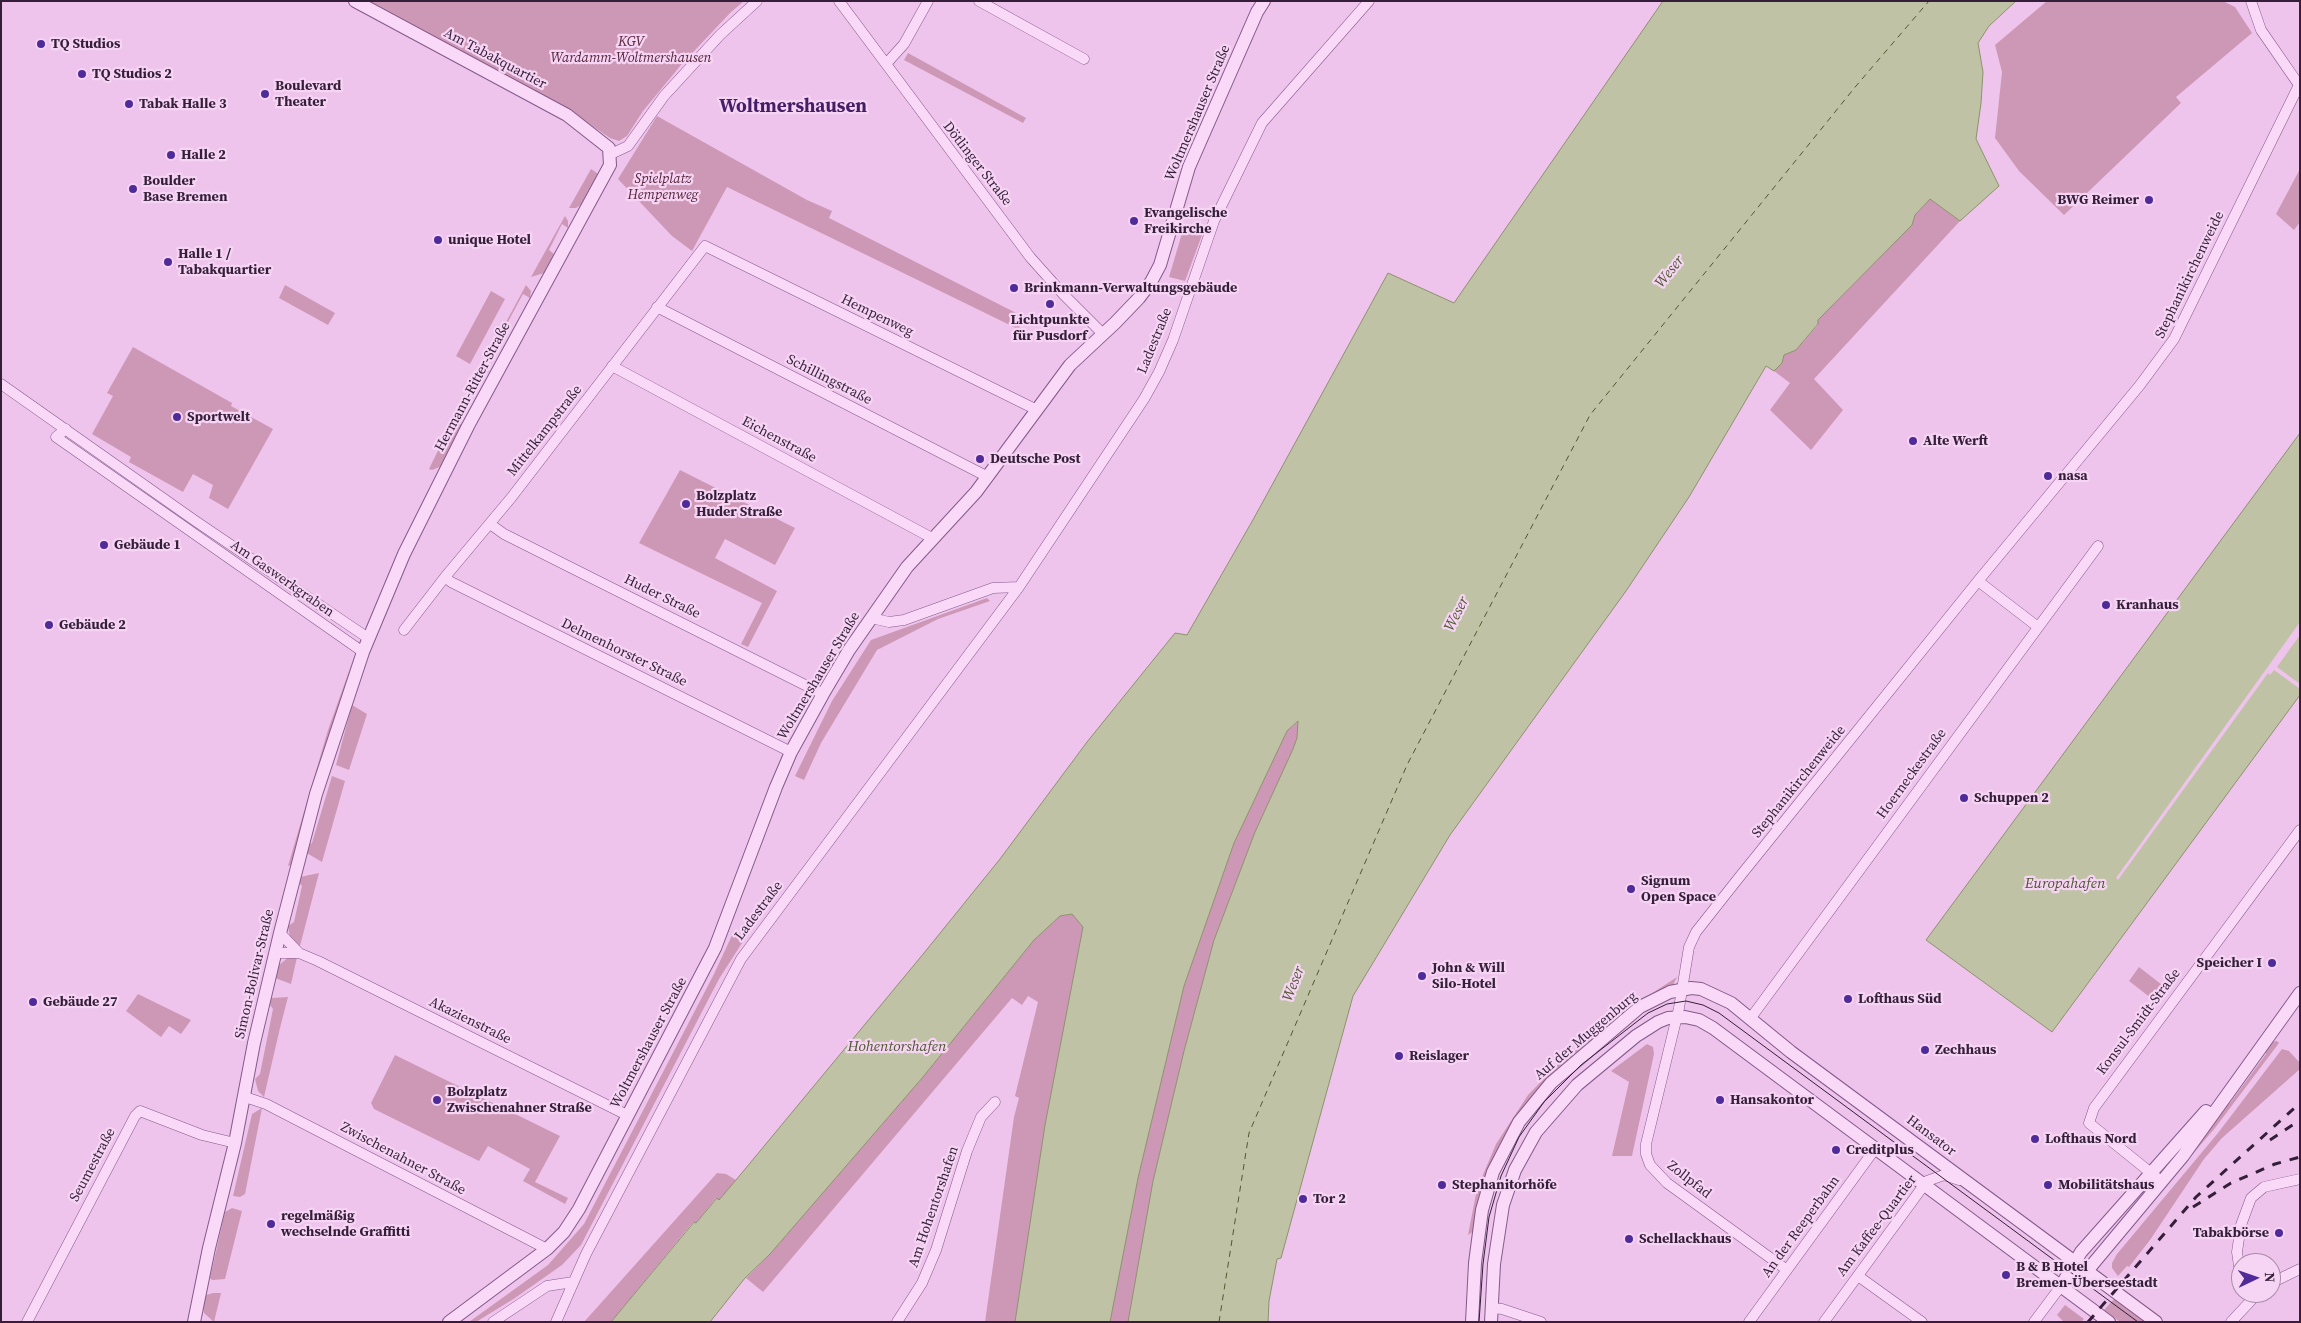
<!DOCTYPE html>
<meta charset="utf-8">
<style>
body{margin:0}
#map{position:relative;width:2301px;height:1323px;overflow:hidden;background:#eec4ed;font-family:"Source Serif 4",serif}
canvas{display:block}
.frame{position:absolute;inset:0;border:2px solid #341e39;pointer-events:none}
.north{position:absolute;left:2231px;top:1253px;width:50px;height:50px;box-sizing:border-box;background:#f6d4f4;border:1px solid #a88ba9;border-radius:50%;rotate:87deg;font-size:14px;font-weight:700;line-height:20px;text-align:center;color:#341e39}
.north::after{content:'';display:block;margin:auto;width:18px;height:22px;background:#4f2a99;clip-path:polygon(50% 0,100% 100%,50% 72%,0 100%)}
</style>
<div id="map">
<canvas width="2301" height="1323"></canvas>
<div class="frame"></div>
<div class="north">N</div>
</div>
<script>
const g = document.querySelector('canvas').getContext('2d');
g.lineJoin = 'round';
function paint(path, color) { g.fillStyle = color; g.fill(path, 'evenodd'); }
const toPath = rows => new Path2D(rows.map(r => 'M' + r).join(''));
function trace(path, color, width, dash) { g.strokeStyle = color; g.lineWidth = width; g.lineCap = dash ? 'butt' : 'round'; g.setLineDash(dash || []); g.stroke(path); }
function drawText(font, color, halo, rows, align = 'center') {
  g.font = font + ' "Source Serif 4",serif'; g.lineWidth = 4.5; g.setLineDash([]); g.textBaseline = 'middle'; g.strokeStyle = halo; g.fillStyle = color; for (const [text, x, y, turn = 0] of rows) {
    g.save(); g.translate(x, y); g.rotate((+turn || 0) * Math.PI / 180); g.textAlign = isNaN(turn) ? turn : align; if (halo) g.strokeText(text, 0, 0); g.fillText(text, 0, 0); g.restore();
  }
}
paint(toPath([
 [367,1,744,1,730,13,681,65,643,111,627,136,619,141,610,138,563,106],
 [2047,1,2223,1,2235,7,2252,33,2176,97,2181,103,2064,215,2019,171,1995,138,2002,72,1995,45],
 [908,53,1026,118,1023,123,904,60],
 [657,116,807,200,832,211,829,218,1026,318,1018,329,727,187,692,251,672,236,618,179],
 [591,169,600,175,584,203,576,208,569,208],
 [2300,169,2300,222,2294,230,2276,214],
 [1930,199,1960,221,1814,379,1843,410,1811,450,1770,410,1790,383,1774,371,1782,363,1783,355,1796,350,1818,325,1818,320,1912,225,1915,215],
 [565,216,568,221,568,228,562,224,549,250,554,254,544,273,531,277],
 [1183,230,1202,235,1185,281,1169,277],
 [285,285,335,313,328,325,279,298],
 [526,285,531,291,530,298,523,294,483,368,489,372,480,377,477,376],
 [491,291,505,299,470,364,456,356],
 [133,347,232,403,231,406,273,429,228,509,209,498,213,485,193,474,183,492,129,462,131,457,92,434,113,396,107,393],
 [453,420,462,425,442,466,432,470,429,469],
 [680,470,795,528,775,565,725,539,715,558,777,591,748,647,741,644,762,603,639,543],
 [987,598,990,601,938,619,877,650,821,743,804,780,795,776,832,701,871,640],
 [353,660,317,773,291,865,288,866,328,730],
 [352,705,367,714,349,770,336,765],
 [1299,721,1297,738,1293,749,1255,832,1214,940,1184,1051,1153,1181,1128,1322,1110,1322,1138,1178,1184,986,1234,843,1287,731],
 [332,776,345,781,322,862,305,852,307,846,312,843],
 [319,873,300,946,290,938,288,926,294,922,302,886,298,881,300,877],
 [1073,914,1083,927,1045,1125,1015,1322,985,1322,1014,1117,1019,1098,1015,1096,1038,1002,1028,996,1022,1005,1012,998,763,1292,746,1278,770,1254,923,1077,1034,940,1060,916],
 [734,931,747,935,719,979,581,1245,562,1265,515,1298,476,1322,469,1322,548,1265,584,1224,714,974],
 [290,956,297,957,291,984,275,978,279,965],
 [2139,967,2166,988,2156,1002,2129,981],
 [1677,977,1673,985,1531,1099,1474,1231,1468,1235,1477,1189,1496,1144,1528,1095,1556,1066,1625,1011],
 [138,994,191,1020,181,1034,169,1026,161,1037,126,1011],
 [288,997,280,1028,264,1097,258,1091,255,1079,260,1074,273,1009,270,1005,271,998],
 [2277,1041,2279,1043,2215,1128,2154,1199,2225,1104,2230,1103,2266,1054,2266,1049,2271,1042],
 [1647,1044,1653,1047,1654,1054,1632,1156,1612,1156,1629,1082,1611,1071],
 [2282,1049,2289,1051,2300,1063,2300,1069,2222,1138,2204,1159,2150,1240,2129,1267,2127,1266,2118,1276,2112,1268,2112,1263,2117,1254,2218,1133],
 [395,1055,560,1136,535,1182,568,1198,565,1204,523,1181,530,1169,488,1146,479,1161,374,1109,371,1103],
 [262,1108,245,1194,240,1197,233,1196,252,1114],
 [717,1173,726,1174,736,1180,719,1200,716,1198,696,1223,693,1222,611,1322,584,1322],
 [232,1208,242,1211,225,1279,212,1280,210,1278,225,1212],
 [213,1293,221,1293,214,1322,204,1313,203,1305,206,1295],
 [2115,1298,2148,1322,2120,1322,2104,1310],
 [2065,1305,2084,1319,2081,1322,2064,1322,2057,1315]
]), '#cd98b5');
const water = toPath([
 [1663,1,2016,1,1989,26,1978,43,1983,72,1981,103,1976,139,1999,186,1960,221,1930,199,1915,215,1912,225,1818,320,1818,324,1796,350,1784,355,1782,363,1774,371,1766,366,1689,497,1626,591,1450,835,1353,996,1281,1258,1277,1259,1269,1301,1268,1322,1128,1322,1153,1181,1184,1051,1214,940,1255,832,1293,749,1297,738,1298,721,1287,731,1234,843,1184,986,1138,1178,1110,1322,1015,1322,1045,1125,1083,927,1072,914,1060,916,1034,940,923,1077,770,1254,745,1278,710,1322,611,1322,694,1222,696,1223,717,1198,719,1200,736,1180,924,953,1000,859,1087,742,1175,633,1187,635,1254,518,1388,273,1454,303,1663,1],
 [2300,433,2300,695,2052,1032,1926,940,2300,433]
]);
paint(water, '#c0c2a6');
trace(water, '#8d906d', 1);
paint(toPath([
 [2300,622,2300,635,2277,667,2300,684,2300,689,2274,670,2270,675,2268,673,2118,880,2116,878]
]), '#eec4ed');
trace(toPath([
 [1219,1322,1249,1133,1407,765,1590,415,1856,86,1929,1]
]), '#4d592e', 1, [6, 5]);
const minor = toPath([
 [839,1,1030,257,1063,294,1103,334],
 [979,1,1084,59],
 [886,64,904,44,928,1],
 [611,154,628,146,664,96,720,35,757,1],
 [657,307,988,477],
 [612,366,932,538],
 [1,384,194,520,368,638],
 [66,429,56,437,363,652],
 [490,524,504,534,823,694],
 [445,577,451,582,791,752],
 [1978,581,2038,627],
 [871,618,889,622,904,620,993,588,1019,587],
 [404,630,445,577,511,498,705,246,1037,410],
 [280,933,299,953],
 [275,953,299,953,318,961,627,1115],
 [1750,1019,2098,546],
 [245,1097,266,1104,547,1249],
 [2156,1177,2089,1123,2094,1108,2300,830],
 [1787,1270,1667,1183,1650,1165,1646,1154,1646,1144,1679,1008,1689,947,1696,932,1737,880,1978,581,2140,385,2174,339,2299,85,2261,30,2251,1],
 [1858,1276,1922,1322],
 [2241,1280,2237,1252,2241,1225,2251,1198,2264,1187,2300,1179],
 [2271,1283,2300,1269],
 [1491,1308,1502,1309,1541,1322],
 [27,1322,135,1116,140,1111,202,1135,235,1143],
 [493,1322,547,1286,573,1282],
 [556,1322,586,1254,741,959,1019,587,1144,399,1159,372,1173,340,1214,221,1262,123,1369,1],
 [897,1322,922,1283,936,1250,967,1151,981,1117,995,1102],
 [1749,1322,1875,1149],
 [1824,1322,1927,1181,1944,1175,1959,1180],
 [2034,1322,2061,1286],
 [2231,1322,2258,1293]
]);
const tertiary = toPath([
 [2061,1286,2087,1271,2183,1156,2300,993],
 [2061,1286,2081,1252,2206,1111],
 [194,1322,209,1248,235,1143,254,1043,280,933,316,794,363,652,404,554,468,426,610,165,609,148,567,115,355,1],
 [449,1322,547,1249,564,1232,579,1209,715,948,776,787,791,752,823,694,849,650,907,567,976,492,1070,365,1115,323,1139,298,1151,282,1160,265,1189,167,1257,12,1264,1],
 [1472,1322,1475,1263,1482,1210,1493,1172,1519,1122,1551,1083,1640,1007,1670,992,1691,988,1701,989,1731,1003,1791,1052,2156,1322],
 [1491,1322,1494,1264,1503,1205,1515,1170,1536,1132,1577,1085,1636,1036,1658,1022,1668,1018,1685,1017,1699,1020,1713,1028,2109,1322]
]);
trace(minor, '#835a89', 11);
trace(tertiary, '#835a89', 14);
trace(minor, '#f9d8f8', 10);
trace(tertiary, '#f9d8f8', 12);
trace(toPath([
 [1479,1322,1483,1264,1489,1217,1501,1176,1519,1137,1544,1102,1581,1065,1648,1013,1667,1004,1686,1001,1703,1005,1719,1013,2138,1322]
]), '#341e39', 1);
trace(toPath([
 [2270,1140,2300,1120],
 [2193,1207,2231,1183,2275,1164,2300,1157],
 [2088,1322,2196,1197,2300,1103]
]), '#341e39', 3, [9, 9]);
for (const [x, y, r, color] of [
 [41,44,5,"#4f2a99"],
 [82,74,5,"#4f2a99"],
 [265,94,5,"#4f2a99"],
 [129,104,5,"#4f2a99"],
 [171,155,5,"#4f2a99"],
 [133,189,5,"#4f2a99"],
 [2149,200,5,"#4f2a99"],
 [1134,221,5,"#4f2a99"],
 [438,240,5,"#4f2a99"],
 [168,262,5,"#4f2a99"],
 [1014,288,5,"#4f2a99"],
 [1050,304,5,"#4f2a99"],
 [177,417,5,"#4f2a99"],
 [1913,441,5,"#4f2a99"],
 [980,459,5,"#4f2a99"],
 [2048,476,5,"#4f2a99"],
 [686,504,5,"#4f2a99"],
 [104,545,5,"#4f2a99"],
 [2106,605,5,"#4f2a99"],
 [49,625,5,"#4f2a99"],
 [1964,798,5,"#4f2a99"],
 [1631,889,5,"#4f2a99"],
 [2272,963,5,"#4f2a99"],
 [1422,976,5,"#4f2a99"],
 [1848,999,5,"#4f2a99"],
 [33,1002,5,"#4f2a99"],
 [1925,1050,5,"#4f2a99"],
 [1399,1056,5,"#4f2a99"],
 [437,1100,5,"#4f2a99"],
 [1720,1100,5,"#4f2a99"],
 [2035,1139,5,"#4f2a99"],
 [1836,1150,5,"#4f2a99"],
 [1442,1185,5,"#4f2a99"],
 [2048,1185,5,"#4f2a99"],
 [1303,1199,5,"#4f2a99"],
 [271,1224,5,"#4f2a99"],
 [2279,1233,5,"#4f2a99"],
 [1629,1239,5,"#4f2a99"],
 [2006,1275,5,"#4f2a99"]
]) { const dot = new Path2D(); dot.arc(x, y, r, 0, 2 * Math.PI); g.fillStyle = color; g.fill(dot); trace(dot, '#f6d4f4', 2); }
drawText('italic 14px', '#562539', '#f6d4f4', [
 ["KGV",631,42],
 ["Wardamm-Woltmershausen",631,58],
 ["Spielplatz",663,179],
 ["Hempenweg",663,195]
]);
drawText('bold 14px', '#341e39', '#f6d4f4', [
 ["TQ Studios",51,44],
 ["TQ Studios 2",92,74],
 ["Boulevard",275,86],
 ["Theater",275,102],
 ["Tabak Halle 3",139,104],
 ["Halle 2",181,155],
 ["Boulder",143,181],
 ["Base Bremen",143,197],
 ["BWG Reimer",2139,200,"right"],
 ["Evangelische",1144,213],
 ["Freikirche",1144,229],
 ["unique Hotel",448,240],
 ["Halle 1 /",178,254],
 ["Tabakquartier",178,270],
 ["Brinkmann-Verwaltungsgebäude",1024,288],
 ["Lichtpunkte",1050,320,"center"],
 ["für Pusdorf",1050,336,"center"],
 ["Sportwelt",187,417],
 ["Alte Werft",1923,441],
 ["Deutsche Post",990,459],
 ["nasa",2058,476],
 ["Bolzplatz",696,496],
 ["Huder Straße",696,512],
 ["Gebäude 1",114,545],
 ["Kranhaus",2116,605],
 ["Gebäude 2",59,625],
 ["Schuppen 2",1974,798],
 ["Signum",1641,881],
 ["Open Space",1641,897],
 ["Speicher I",2262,963,"right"],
 ["John & Will",1432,968],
 ["Silo-Hotel",1432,984],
 ["Lofthaus Süd",1858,999],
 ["Gebäude 27",43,1002],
 ["Zechhaus",1935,1050],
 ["Reislager",1409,1056],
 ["Bolzplatz",447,1092],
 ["Zwischenahner Straße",447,1108],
 ["Hansakontor",1730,1100],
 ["Lofthaus Nord",2045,1139],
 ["Creditplus",1846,1150],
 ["Stephanitorhöfe",1452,1185],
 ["Mobilitätshaus",2058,1185],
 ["Tor 2",1313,1199],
 ["regelmäßig",281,1216],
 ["wechselnde Graffitti",281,1232],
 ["Tabakbörse",2269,1233,"right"],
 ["Schellackhaus",1639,1239],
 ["B & B Hotel",2016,1267],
 ["Bremen-Überseestadt",2016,1283]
], 'left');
drawText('14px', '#341e39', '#f6d4f4', [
 ["Am Tabakquartier",495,59,28],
 ["Woltmershauser Straße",1198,113,-67],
 ["Dötlinger Straße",977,164,52],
 ["Stephanikirchenweide",2190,275,-64],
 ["Hempenweg",877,316,26],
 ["Ladestraße",1155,341,-68],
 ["Schillingstraße",829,380,27],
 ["Hermann-Ritter-Straße",473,387,-62],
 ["Mittelkampstraße",545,431,-52],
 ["Eichenstraße",779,440,28],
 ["Am Gaswerkgraben",282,579,35],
 ["Huder Straße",662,597,26],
 ["Delmenhorster Straße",624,653,26],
 ["Woltmershauser Straße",819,676,-59],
 ["Hoerneckestraße",1912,774,-54],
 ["Stephanikirchenweide",1799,782,-51],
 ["Ladestraße",759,911,-53],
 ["Simon-Bolivar-Straße",255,974,-77],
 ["Akazienstraße",470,1021,26],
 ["Konsul-Smidt-Straße",2139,1022,-53],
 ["Auf der Muggenburg",1586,1036,-40],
 ["Woltmershauser Straße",649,1043,-62],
 ["Hansator",1931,1136,37],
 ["Zwischenahner Straße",403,1159,28],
 ["Seumestraße",93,1165,-62],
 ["Zollpfad",1689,1180,38],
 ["Am Hohentorshafen",934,1207,-71],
 ["Am Kaffee-Quartier",1877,1226,-53],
 ["An der Reeperbahn",1801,1227,-54]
]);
drawText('italic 15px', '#4d592e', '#f6d4f4', [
 ["Weser",1670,272,-51],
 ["Weser",1457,614,-63],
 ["Europahafen",2065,884],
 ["Weser",1294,984,-69],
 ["Hohentorshafen",897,1047]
]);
drawText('bold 19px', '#451e66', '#f6d4f4', [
 ["Woltmershausen",793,107]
]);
</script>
